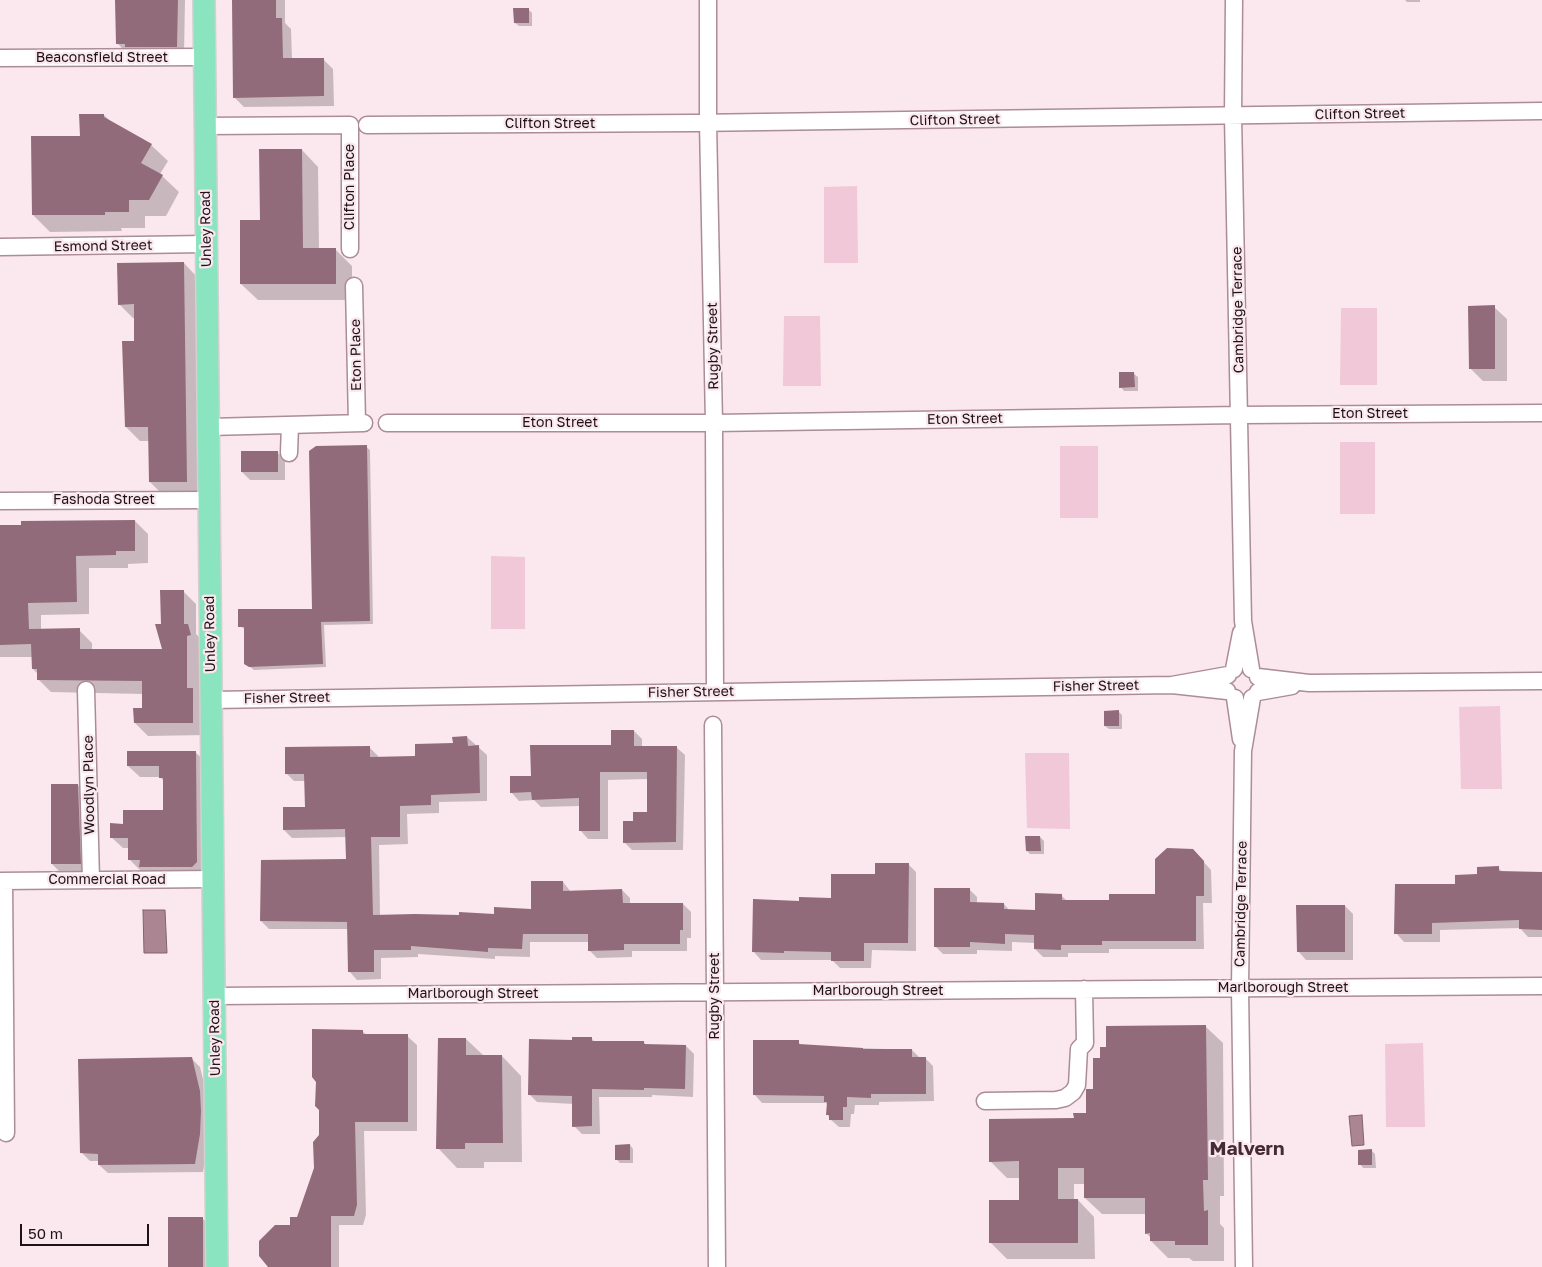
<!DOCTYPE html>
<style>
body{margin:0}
#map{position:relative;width:1542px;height:1267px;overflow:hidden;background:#fbe7ee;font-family:"Golos Text",sans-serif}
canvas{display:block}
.scale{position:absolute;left:20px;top:1224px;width:129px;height:22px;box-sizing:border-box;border:2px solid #1d1217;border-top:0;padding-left:6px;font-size:15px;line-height:18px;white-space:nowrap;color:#1d1217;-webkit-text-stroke:4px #fbe7ee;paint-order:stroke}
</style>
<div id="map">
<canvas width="1542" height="1267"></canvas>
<div class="scale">50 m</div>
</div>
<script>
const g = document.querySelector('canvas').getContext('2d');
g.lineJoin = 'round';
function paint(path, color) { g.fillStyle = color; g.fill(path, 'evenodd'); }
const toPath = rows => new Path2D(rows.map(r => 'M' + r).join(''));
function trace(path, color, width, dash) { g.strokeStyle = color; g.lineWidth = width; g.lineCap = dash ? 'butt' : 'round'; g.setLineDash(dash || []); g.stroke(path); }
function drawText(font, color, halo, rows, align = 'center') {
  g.font = font + ' "Golos Text",sans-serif'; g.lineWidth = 4.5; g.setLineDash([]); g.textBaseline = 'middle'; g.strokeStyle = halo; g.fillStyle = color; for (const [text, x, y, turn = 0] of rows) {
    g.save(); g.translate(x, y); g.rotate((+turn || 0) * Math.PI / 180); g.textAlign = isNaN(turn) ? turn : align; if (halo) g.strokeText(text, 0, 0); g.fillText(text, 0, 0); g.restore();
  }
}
paint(toPath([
 [857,186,858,263,824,263,824,187],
 [1341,308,1377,308,1377,385,1340,385],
 [784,316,820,316,821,386,783,386],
 [1340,442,1375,442,1375,514,1340,514],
 [1060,446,1098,446,1098,518,1060,518],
 [491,556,525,557,525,629,491,629],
 [1500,706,1502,789,1461,789,1459,707],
 [1025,753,1069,753,1070,829,1027,828],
 [1423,1043,1425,1127,1386,1127,1385,1044]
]), '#f0c8d7');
const water = toPath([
 [143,910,165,910,167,953,144,953,143,910],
 [1362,1115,1364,1145,1352,1146,1349,1116,1362,1115]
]);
paint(water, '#ac8593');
trace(water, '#81626e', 1);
paint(toPath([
 [116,0,185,0,184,54,124,50,117,43],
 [233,0,285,0,285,23,291,29,292,59,323,59,333,69,334,106,244,107,234,97],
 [1405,0,1420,0,1420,2,1407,2],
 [528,9,532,13,532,26,519,26,515,23],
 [104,115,112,123,151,145,168,161,160,174,179,192,166,216,145,216,145,228,121,228,122,231,50,232,33,215,81,137],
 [302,150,318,167,319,249,335,249,352,266,352,300,258,300,241,284,261,221],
 [184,263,197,277,200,495,164,496,150,482,150,441,140,441,126,427,136,342,135,318,133,318,119,304],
 [1494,307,1507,319,1507,381,1483,381,1470,368],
 [1134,374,1138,377,1138,391,1124,391,1121,387],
 [366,447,370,450,373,624,324,625,326,667,254,670,245,663,246,630,240,626,313,610],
 [277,452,285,460,285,480,250,480,242,472],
 [135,521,148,534,148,563,128,564,128,568,89,568,89,614,41,615,41,630,79,630,92,643,92,651,164,650,162,625,183,591,196,604,196,634,200,638,203,648,199,649,200,697,205,703,205,735,148,736,135,723,143,710,143,694,51,692,38,679,38,674,33,669,33,657,0,657,0,527],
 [1119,712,1122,715,1122,729,1109,729,1105,726],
 [634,731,642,739,642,747,676,747,685,755,683,850,632,850,624,842,648,813,648,779,608,780,608,839,588,839,580,830,580,806,541,807,534,800,519,801,511,792,532,777,613,746],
 [467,737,487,755,487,801,439,802,439,813,407,814,408,844,379,845,380,916,461,917,495,915,533,910,563,882,571,892,622,890,630,898,630,904,683,904,691,912,691,938,687,938,687,951,632,951,632,957,597,958,589,950,589,942,530,942,530,957,495,956,495,959,418,954,418,957,381,958,381,979,357,980,349,971,349,929,269,929,261,921,347,861,347,837,292,838,284,830,306,808,305,781,294,781,286,773,370,748,378,756,378,758,417,758,454,745],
 [195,752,207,763,208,873,152,878,145,871,141,871,130,860,130,848,123,848,111,837,125,825,164,812,164,781,160,777,140,777,128,766],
 [78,785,90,797,92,876,64,876,52,864],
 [1040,837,1044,841,1044,854,1030,854,1027,851],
 [1201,859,1211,870,1212,903,1203,903,1204,949,1109,949,1109,953,1068,953,1068,957,1043,957,1035,949,1035,943,1012,942,1012,951,977,950,977,954,943,954,935,946,969,889,977,897,977,904,1004,904,1010,911,1036,911,1061,895,1067,901,1110,902,1156,896],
 [908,864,916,872,916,951,872,950,871,968,840,968,832,960,761,960,753,951,800,902,833,899,876,875],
 [1498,868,1503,872,1542,873,1542,937,1528,937,1520,928,1440,930,1440,942,1404,942,1396,933,1457,885],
 [1345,906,1353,914,1353,960,1306,960,1298,951],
 [1206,1027,1223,1043,1224,1196,1220,1196,1220,1224,1224,1228,1224,1261,1193,1261,1189,1258,1168,1258,1151,1241,1151,1238,1146,1233,1146,1214,1102,1214,1085,1198,1085,1184,1074,1184,1074,1200,1078,1200,1094,1217,1095,1259,1007,1259,991,1243,1020,1202,1020,1178,1007,1178,990,1161,1087,1114,1101,1059],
 [362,1031,367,1035,407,1036,417,1045,417,1131,364,1131,366,1215,363,1225,339,1225,339,1267,270,1267,291,1226,298,1218,315,1168,320,1135],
 [591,1038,596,1043,644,1042,646,1045,686,1046,694,1054,693,1097,652,1095,652,1097,599,1097,600,1134,582,1134,574,1126,574,1104,537,1102,529,1094,573,1041],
 [466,1039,484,1056,502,1056,521,1076,522,1162,484,1162,484,1168,457,1168,438,1148],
 [798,1042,802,1046,912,1050,920,1058,925,1058,933,1066,934,1101,879,1102,879,1105,855,1105,854,1114,851,1114,850,1127,839,1127,830,1119,828,1115,828,1105,826,1103,762,1103,754,1094],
 [192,1059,200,1067,208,1100,208,1142,203,1172,108,1173,99,1165,99,1161,90,1161,82,1153],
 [630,1145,633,1149,633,1163,620,1163,616,1159],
 [1372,1151,1375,1154,1376,1168,1363,1168,1360,1164],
 [202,1218,206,1222,206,1267,170,1267]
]), '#0003');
paint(toPath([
 [115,0,178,0,177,47,125,47,125,44,116,44],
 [232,0,276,0,276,18,282,18,283,58,324,58,324,96,233,98],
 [513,8,529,8,529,23,514,23],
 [79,114,104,114,104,117,152,144,141,163,163,175,149,200,129,200,129,212,105,212,105,215,32,215,31,136,80,136],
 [259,149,302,149,303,248,336,248,336,284,240,284,240,220,260,220],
 [184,262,187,482,149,482,148,427,125,427,122,341,134,341,134,304,118,305,117,263],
 [1495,305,1495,369,1469,369,1468,306],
 [1119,372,1134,372,1135,387,1119,388],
 [367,445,370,621,321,622,323,664,249,667,244,664,244,627,238,627,238,609,312,609,309,451,316,446],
 [241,451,278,451,278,472,241,472],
 [135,520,135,551,116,551,116,555,76,556,77,602,28,603,29,629,80,628,80,649,162,649,155,624,161,624,160,590,184,590,184,624,188,624,191,635,187,636,187,688,193,688,193,723,134,723,133,708,142,708,142,681,37,680,37,669,32,669,31,644,0,645,0,525,21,525,21,521],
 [1119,710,1119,726,1104,726,1104,711],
 [611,730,634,730,634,746,677,746,676,842,623,843,623,821,633,821,633,812,647,812,647,772,600,772,600,831,579,831,579,798,532,800,531,792,510,793,510,776,531,776,530,745,611,745],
 [467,736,468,746,479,745,480,793,431,795,431,805,400,806,400,837,371,837,373,915,415,914,459,915,459,912,494,914,494,907,531,909,531,881,563,881,563,891,622,889,623,903,683,903,683,930,680,930,680,944,624,944,624,950,588,951,588,934,523,934,522,949,488,948,488,952,411,946,411,950,374,950,374,972,348,972,347,922,260,921,261,860,346,859,345,829,283,830,283,807,305,807,304,774,285,774,285,747,370,746,370,757,415,756,415,744,453,743,452,737],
 [127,751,196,751,197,862,192,867,139,867,140,860,128,860,128,838,110,838,110,823,123,824,123,810,163,810,163,778,159,778,159,766,127,766],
 [51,784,78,784,81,864,51,864],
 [1025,836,1040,836,1041,851,1026,851],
 [1167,848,1193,849,1204,861,1204,896,1196,896,1196,941,1102,941,1102,945,1061,945,1061,950,1034,949,1034,935,1005,934,1005,944,970,942,970,947,934,947,934,888,970,888,970,902,1004,903,1004,909,1035,910,1035,893,1062,894,1062,900,1109,900,1109,894,1155,894,1155,859],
 [875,863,909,863,908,943,864,943,864,961,831,961,831,952,784,951,784,953,752,952,753,899,799,901,799,897,831,898,831,874,875,874],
 [1499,866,1499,871,1542,872,1542,930,1519,929,1519,920,1432,923,1432,934,1394,934,1395,884,1455,884,1455,875,1477,874,1477,867],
 [1296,905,1345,905,1345,952,1297,952],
 [1206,1025,1208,1180,1203,1180,1204,1211,1208,1210,1208,1245,1175,1245,1175,1241,1150,1241,1150,1233,1145,1234,1145,1198,1084,1198,1084,1168,1058,1168,1058,1199,1078,1199,1078,1243,989,1243,989,1200,1019,1200,1019,1161,989,1162,989,1119,1074,1118,1073,1113,1086,1113,1086,1089,1093,1089,1093,1058,1100,1058,1100,1047,1106,1047,1106,1026],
 [312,1029,363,1030,363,1034,408,1034,408,1122,355,1122,357,1205,354,1216,331,1216,331,1267,268,1267,259,1256,259,1241,275,1225,290,1225,290,1217,297,1217,314,1168,313,1142,319,1135,319,1110,315,1106,316,1082,312,1077],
 [572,1037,592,1037,592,1041,644,1041,644,1044,686,1045,685,1089,644,1088,644,1090,592,1089,592,1126,572,1127,572,1096,528,1095,529,1039,572,1040],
 [438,1038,466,1038,466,1055,502,1055,503,1143,465,1143,465,1149,436,1149],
 [753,1040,799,1040,799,1044,863,1048,863,1049,912,1049,912,1057,926,1057,926,1094,871,1094,871,1098,847,1097,847,1107,843,1107,843,1120,829,1120,829,1115,826,1115,827,1102,824,1102,824,1096,753,1095],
 [192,1057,200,1091,201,1111,200,1134,195,1164,98,1165,98,1154,80,1153,78,1059],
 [630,1144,630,1160,615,1160,615,1145],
 [1372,1149,1372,1165,1358,1165,1358,1150],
 [168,1217,203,1217,203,1267,168,1267]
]), '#916b79');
const minor = toPath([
 [708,0,708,122,714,423,715,692],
 [1234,0,1233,116,1243,621,1251,669],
 [0,58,205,57],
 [367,125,693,123,1542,111],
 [205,126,350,125,350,249],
 [0,247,206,244],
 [354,286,357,423],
 [387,423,714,423,1240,415,1542,413],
 [209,427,364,423],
 [289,453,290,425],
 [0,501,209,500],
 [1234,669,1241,633],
 [1258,677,1309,683,1542,681],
 [86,690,91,880],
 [1227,691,1172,685,1228,675],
 [1258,692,1292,686],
 [1235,698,1241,739],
 [211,700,1172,685],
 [713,725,717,1267],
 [0,881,214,879],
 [4,881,6,1133],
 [214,996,1542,986],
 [985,1101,1056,1100,1065,1098,1073,1092,1077,1085,1079,1049,1085,1043,1084,989],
 [1244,1267,1240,988,1243,751,1252,698]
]);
const major = toPath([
 [204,0,217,1267]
]);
trace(minor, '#ab8c97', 19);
trace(major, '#d2d0d1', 24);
trace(minor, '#fff', 16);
trace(major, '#89e4bf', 21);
drawText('14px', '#1d1217', '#fbe7ee', [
 ["Beaconsfield Street",102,58],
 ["Clifton Street",1360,114,-1],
 ["Clifton Street",955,120,-1],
 ["Clifton Street",550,124],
 ["Clifton Place",350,187,-90],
 ["Unley Road",206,229,-91],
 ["Esmond Street",103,246,-1],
 ["Cambridge Terrace",1238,310,-91],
 ["Rugby Street",713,346,-91],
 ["Eton Place",356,355,-91],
 ["Eton Street",1370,414],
 ["Eton Street",965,419,-1],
 ["Eton Street",560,423],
 ["Fashoda Street",104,500],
 ["Unley Road",210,634,-91],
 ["Fisher Street",1096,686,-1],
 ["Fisher Street",691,692,-1],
 ["Fisher Street",287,698,-1],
 ["Woodlyn Place",89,785,-91],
 ["Commercial Road",107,880],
 ["Cambridge Terrace",1241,904,-89],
 ["Marlborough Street",1283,988],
 ["Marlborough Street",878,991],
 ["Marlborough Street",473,994],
 ["Rugby Street",715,996,-90],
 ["Unley Road",215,1038,-91]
]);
drawText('bold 19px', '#452b35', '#fbe7ee', [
 ["Malvern",1247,1149]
]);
</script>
